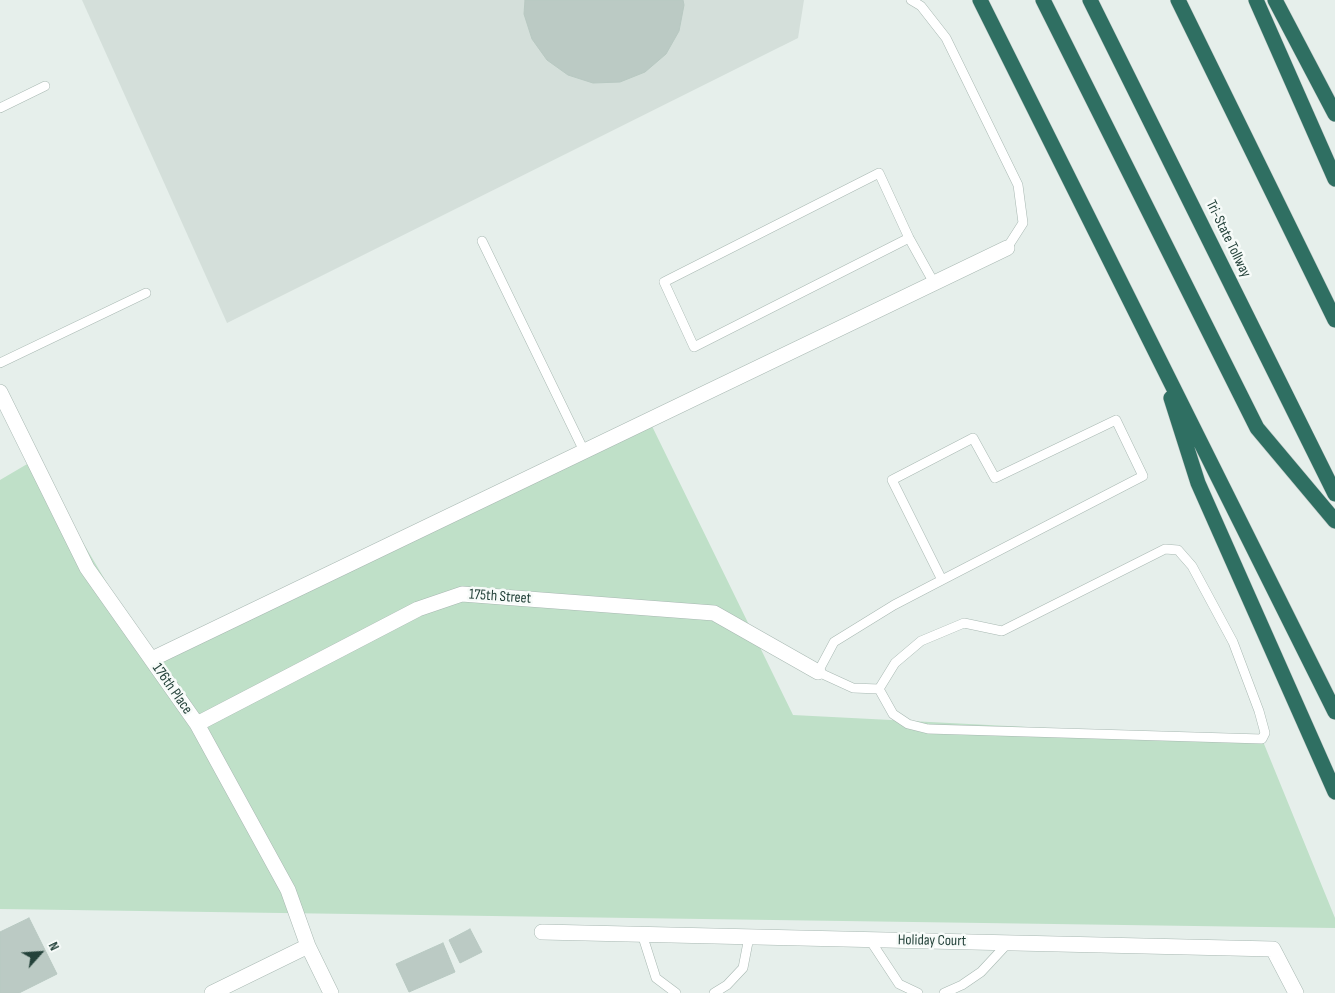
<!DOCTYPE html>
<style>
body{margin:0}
#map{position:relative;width:1335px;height:993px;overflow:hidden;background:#e6efeb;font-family:"Sofia Sans Condensed",sans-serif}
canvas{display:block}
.north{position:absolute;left:15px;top:928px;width:50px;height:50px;-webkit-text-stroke:4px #f7fbf9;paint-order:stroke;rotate:64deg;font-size:14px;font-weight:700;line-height:20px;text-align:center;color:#24423a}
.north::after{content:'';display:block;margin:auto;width:18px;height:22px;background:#24423a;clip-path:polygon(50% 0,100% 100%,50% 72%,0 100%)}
</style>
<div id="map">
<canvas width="1335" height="993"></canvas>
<div class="north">N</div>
</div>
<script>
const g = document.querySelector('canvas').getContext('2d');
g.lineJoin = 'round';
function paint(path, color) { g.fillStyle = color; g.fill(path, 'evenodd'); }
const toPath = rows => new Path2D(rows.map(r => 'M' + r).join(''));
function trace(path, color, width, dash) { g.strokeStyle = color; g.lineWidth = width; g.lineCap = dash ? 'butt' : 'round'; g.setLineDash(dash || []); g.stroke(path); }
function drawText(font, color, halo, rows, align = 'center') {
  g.font = font + ' "Sofia Sans Condensed",sans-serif'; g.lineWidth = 5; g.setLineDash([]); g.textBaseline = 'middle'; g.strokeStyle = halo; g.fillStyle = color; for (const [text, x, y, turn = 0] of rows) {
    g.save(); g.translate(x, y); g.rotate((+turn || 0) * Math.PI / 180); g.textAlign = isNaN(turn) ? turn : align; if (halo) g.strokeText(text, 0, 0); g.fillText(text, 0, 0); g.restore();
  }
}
paint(toPath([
 [82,0,804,0,798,38,227,323]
]), '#d4dfda');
paint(toPath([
 [649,420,793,715,1262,739,1335,918,1335,928,0,909,0,480,34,460,152,659]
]), '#bfe0c8');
const building = toPath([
 [525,0,683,0,684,5,679,31,666,54,645,72,620,82,593,83,568,75,547,60,532,39,524,14,525,0],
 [29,918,57,974,19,993,0,993,0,932,29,918],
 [470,929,482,952,460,963,449,940,470,929],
 [443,943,455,972,409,992,396,964,443,943]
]);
paint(building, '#bbcac4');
trace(building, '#b8c9c2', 1);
const lane = toPath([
 [911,0,921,6,946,38,1018,185,1023,223,1007,248],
 [0,108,45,86],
 [909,238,694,347,664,282,879,173,909,238,934,283],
 [482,241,584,451],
 [0,363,146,293],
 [1116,420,1143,476,942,580,892,480,973,438,995,478,1116,420],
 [1165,549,1178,550,1192,566,1233,642,1259,711,1265,733,1262,739,928,729,908,724,893,714,879,689,895,663,921,641,964,623,1002,631,1165,549],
 [879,689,853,688,818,672,834,642,894,605,942,580],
 [642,934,656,978,676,993],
 [870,940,899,984,918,993],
 [714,993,727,985,743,968,749,937],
 [944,993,962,985,981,972,1008,943]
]);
const street = toPath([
 [0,392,87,568,197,724,288,890,308,946,331,993],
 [152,659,1007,248],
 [197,724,418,609,462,594,714,613,818,672],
 [542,932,1273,949,1296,993],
 [212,993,308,946]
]);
const highway = toPath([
 [980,0,1335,712],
 [1043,0,1257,428,1335,521],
 [1090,0,1335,494],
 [1178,0,1335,320],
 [1256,0,1335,179],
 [1275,0,1335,114],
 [1171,398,1198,483,1335,792]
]);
trace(lane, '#a8b8b2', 10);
trace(street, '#a8b8b2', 16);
trace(highway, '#c2cac8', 16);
trace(lane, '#fff', 9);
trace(street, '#fff', 15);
trace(highway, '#2f6f62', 15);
drawText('15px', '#24423a', '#f7fbf9', [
 ["Tri-State Tollway",1228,239,64],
 ["175th Street",500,597,4],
 ["176th Place",172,689,55],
 ["Holiday Court",932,941,1]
]);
</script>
